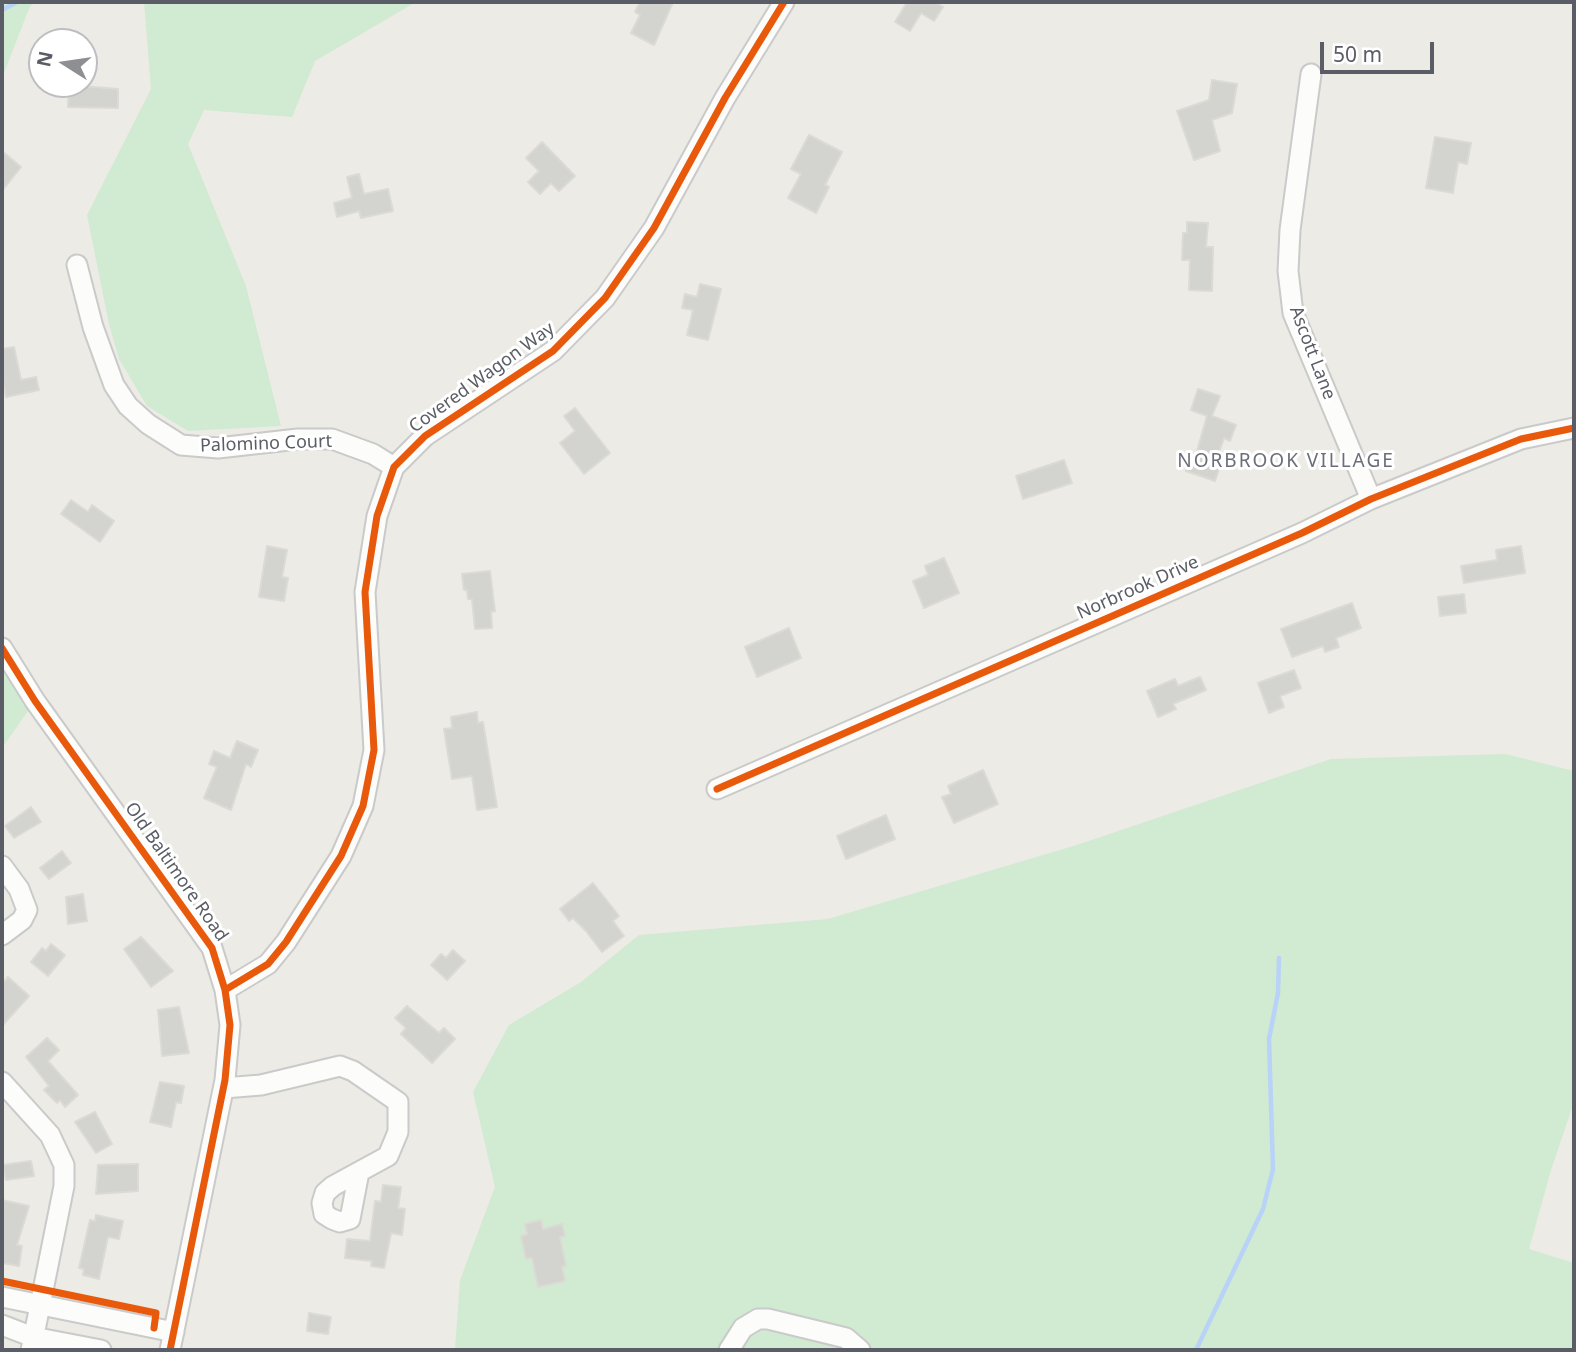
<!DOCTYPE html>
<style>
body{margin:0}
#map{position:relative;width:1576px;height:1352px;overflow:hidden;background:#ecebe5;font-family:"Noto Sans",sans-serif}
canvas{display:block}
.frame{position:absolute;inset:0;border:4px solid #5a5d65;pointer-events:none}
.north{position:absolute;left:28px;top:28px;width:70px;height:70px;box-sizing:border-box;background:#fff;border:2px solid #bdbec1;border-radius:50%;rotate:282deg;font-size:19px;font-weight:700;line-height:28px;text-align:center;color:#5a5d65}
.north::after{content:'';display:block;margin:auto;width:24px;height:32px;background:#8d8f92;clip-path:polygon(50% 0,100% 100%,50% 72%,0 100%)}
.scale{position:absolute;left:1320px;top:42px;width:114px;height:32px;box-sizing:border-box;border:4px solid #5a5d65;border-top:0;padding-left:9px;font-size:21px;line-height:24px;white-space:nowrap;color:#5a5d65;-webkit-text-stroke:5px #fff;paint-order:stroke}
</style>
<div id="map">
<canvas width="1576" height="1352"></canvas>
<div class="frame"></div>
<div class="north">N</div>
<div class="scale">50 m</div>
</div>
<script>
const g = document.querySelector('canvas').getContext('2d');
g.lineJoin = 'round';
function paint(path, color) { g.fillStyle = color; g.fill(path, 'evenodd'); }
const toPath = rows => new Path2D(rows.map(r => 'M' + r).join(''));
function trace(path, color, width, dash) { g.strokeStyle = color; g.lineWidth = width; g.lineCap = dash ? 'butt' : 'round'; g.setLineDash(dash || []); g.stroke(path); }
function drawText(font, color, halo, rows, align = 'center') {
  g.font = font + ' "Noto Sans",sans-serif'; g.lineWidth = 6; g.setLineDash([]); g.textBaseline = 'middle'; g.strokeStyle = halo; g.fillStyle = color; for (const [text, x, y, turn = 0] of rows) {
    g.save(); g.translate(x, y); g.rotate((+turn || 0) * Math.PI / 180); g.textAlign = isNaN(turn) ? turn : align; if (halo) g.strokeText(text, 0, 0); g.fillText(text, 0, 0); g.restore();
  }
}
paint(toPath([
 [2,2,36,2,30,6,2,78],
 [144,2,416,2,315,61,292,117,204,110,188,144,246,286,281,426,188,431,147,406,119,359,109,324,87,215,151,89],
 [2,648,35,701,2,748],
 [1505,754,1574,771,1574,1102,1551,1170,1529,1249,1574,1263,1574,1350,455,1350,460,1280,495,1187,473,1092,509,1025,581,982,639,935,828,919,1080,844,1331,759]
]), '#d1ead2');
trace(toPath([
 [2,10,17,2],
 [1196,1350,1263,1209,1273,1169,1269,1039,1278,993,1279,958]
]), '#b8d3f7', 4.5);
const building = toPath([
 [640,2,673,2,654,45,631,33,640,15,635,12,640,2],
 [903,2,935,2,943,7,934,21,921,13,910,31,895,22,906,4,903,2],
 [1212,80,1237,84,1232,113,1212,120,1220,151,1194,160,1177,111,1209,100,1212,80],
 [69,85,118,89,118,108,68,107,69,85],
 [809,135,842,152,825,185,829,187,816,213,788,198,801,174,791,169,809,135],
 [1435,137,1471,143,1467,164,1458,162,1453,193,1426,188,1435,137],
 [542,142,575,176,559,191,551,183,540,194,528,182,539,171,526,158,542,142],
 [2,151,21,167,2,191,2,151],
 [359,174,364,194,388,189,393,211,361,218,359,211,337,217,334,203,352,198,347,177,359,174],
 [1187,222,1208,223,1206,247,1213,247,1212,291,1189,290,1190,260,1182,260,1183,233,1187,233,1187,222],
 [700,284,721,289,708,340,687,335,693,310,682,308,685,294,697,297,700,284],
 [14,347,21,380,36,377,39,390,6,397,2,376,2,349,14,347],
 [1198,389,1220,396,1212,416,1236,425,1230,441,1224,438,1215,464,1220,466,1215,481,1186,471,1191,456,1195,458,1207,416,1191,410,1198,389],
 [575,408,610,453,584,474,560,443,575,431,564,416,575,408],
 [1064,460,1072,483,1023,499,1016,476,1064,460],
 [71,500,88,512,92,505,114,521,100,542,61,514,71,500],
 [267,546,287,550,282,577,288,578,284,601,259,597,267,546],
 [1521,546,1525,573,1464,583,1461,566,1497,560,1496,550,1521,546],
 [944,558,959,593,924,608,913,581,928,575,925,566,944,558],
 [490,571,495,611,491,612,492,628,475,629,472,599,468,599,467,590,464,590,462,574,490,571],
 [1464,594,1466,613,1440,616,1438,597,1464,594],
 [1352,603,1361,628,1336,638,1339,647,1325,652,1323,646,1292,657,1281,629,1352,603],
 [789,628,801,658,757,677,745,647,789,628],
 [1294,670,1301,688,1280,696,1284,707,1269,713,1258,683,1294,670],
 [1200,677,1206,690,1173,704,1176,709,1158,717,1147,691,1175,679,1178,686,1200,677],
 [477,712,478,723,483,722,497,807,477,810,472,776,452,779,444,729,452,728,451,717,477,712],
 [237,741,258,750,251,767,246,764,231,810,204,798,217,767,209,764,214,751,230,758,237,741],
 [983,770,998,804,954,823,942,797,951,794,948,786,983,770],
 [31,807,41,822,14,838,5,826,31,807],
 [886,815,895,839,846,859,837,836,886,815],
 [62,851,71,863,49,879,40,868,62,851],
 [593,883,619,916,613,921,624,936,602,952,586,931,573,918,569,921,560,909,593,883],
 [83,894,87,921,68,924,66,897,83,894],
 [141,937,173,971,151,987,124,949,141,937],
 [51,944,65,955,48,976,31,962,42,948,46,951,51,944],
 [453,950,465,961,447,980,431,965,441,954,446,958,453,950],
 [8,977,29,996,2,1026,2,984,8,977],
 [407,1006,439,1033,444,1028,455,1039,432,1063,401,1034,406,1028,395,1018,407,1006],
 [179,1007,189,1053,162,1056,158,1010,179,1007],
 [47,1038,59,1050,48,1061,78,1095,65,1107,60,1100,57,1103,44,1090,49,1086,26,1057,47,1038],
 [160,1082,184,1086,181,1103,176,1102,171,1127,150,1122,160,1082],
 [95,1112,112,1144,96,1153,75,1122,95,1112],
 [31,1161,34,1176,6,1180,3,1165,31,1161],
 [138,1164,138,1191,96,1194,98,1165,138,1164],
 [383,1185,401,1187,398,1208,405,1209,402,1235,391,1233,384,1268,371,1266,372,1261,345,1258,347,1239,370,1241,375,1201,381,1202,383,1185],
 [2,1200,29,1206,17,1245,22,1246,19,1266,2,1263,2,1200],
 [96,1215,123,1221,119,1239,108,1237,99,1279,83,1275,84,1269,79,1268,90,1220,95,1221,96,1215],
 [541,1220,543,1229,562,1224,565,1236,560,1237,566,1266,562,1267,565,1281,538,1287,532,1258,526,1259,521,1236,527,1234,525,1224,541,1220],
 [309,1313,331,1317,328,1334,307,1331,309,1313]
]);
paint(building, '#d3d3cf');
trace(building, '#dcdad4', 2);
const minor = toPath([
 [1311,74,1290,230,1288,271,1293,313,1371,499],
 [77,265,93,327,114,385,128,406,148,424,181,445,218,448,298,439,332,439,373,454,394,467],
 [2,648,35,701,212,948,225,990,230,1025,225,1080,170,1350],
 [717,789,1302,533,1371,499,1521,439,1574,428],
 [2,866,19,889,27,910,22,920,2,935],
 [225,990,268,964,286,942,341,856,363,806,374,750,365,592,377,516,394,467,425,436,553,351,605,298,654,228,725,98,784,2],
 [2,1082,50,1135,64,1165,64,1186,31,1350],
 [224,1088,261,1085,340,1066,353,1071,398,1102,398,1132,388,1156,333,1186,325,1193,322,1203,324,1214,332,1219,340,1222,350,1219,359,1172],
 [2,1297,174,1332],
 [2,1325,33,1337,101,1350],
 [729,1350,743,1328,758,1319,768,1319,846,1338,860,1350]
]);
trace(minor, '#c9cac9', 23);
trace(minor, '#fcfcfb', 19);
trace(toPath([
 [2,648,35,701,212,948,225,990,230,1025,225,1080,170,1350],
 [717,789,1302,533,1371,499,1521,439,1574,428],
 [225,990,268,964,286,942,341,856,363,806,374,750,365,592,377,516,394,467,425,436,553,351,605,298,654,228,725,98,784,2],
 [2,1281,156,1313,154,1328]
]), '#e8590c', 7);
drawText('18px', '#5a5d65', '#fff', [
 ["Ascott Lane",1312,353,69],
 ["Covered Wagon Way",482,378,-36],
 ["Palomino Court",266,444,-2],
 ["Norbrook Drive",1138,588,-24],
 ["Old Baltimore Road",176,872,55]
]);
g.letterSpacing = '2px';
drawText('19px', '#6b6f77', '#fff', [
 ["NORBROOK VILLAGE",1286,462]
]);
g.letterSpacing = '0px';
</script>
